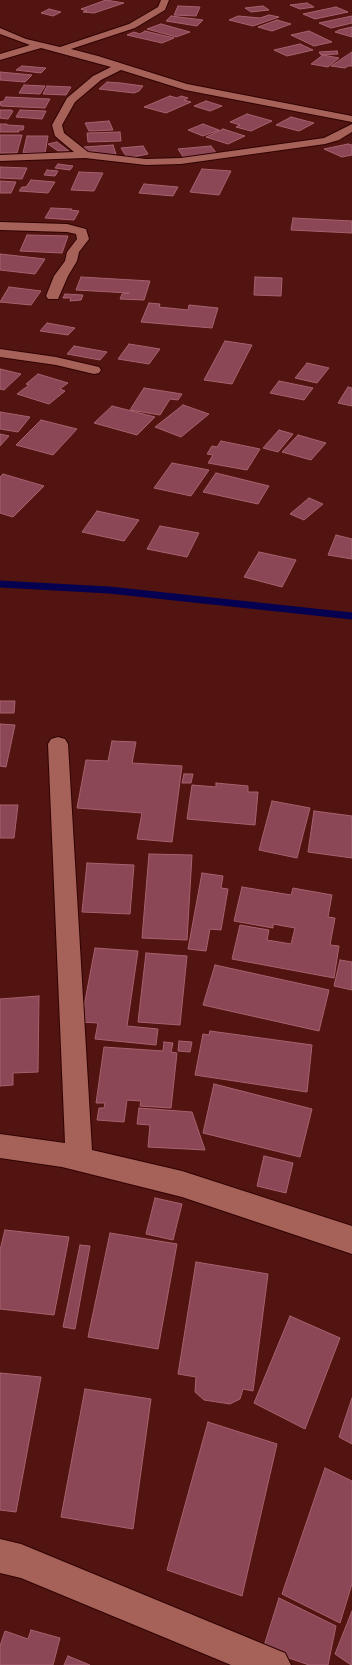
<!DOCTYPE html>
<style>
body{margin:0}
canvas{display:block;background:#511410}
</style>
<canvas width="352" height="1665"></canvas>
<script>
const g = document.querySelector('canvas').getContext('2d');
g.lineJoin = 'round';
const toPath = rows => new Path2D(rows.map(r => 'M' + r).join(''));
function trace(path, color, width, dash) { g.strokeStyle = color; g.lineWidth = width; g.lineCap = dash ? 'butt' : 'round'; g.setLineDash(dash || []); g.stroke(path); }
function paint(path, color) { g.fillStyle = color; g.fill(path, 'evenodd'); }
trace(toPath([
 [0,584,109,590,352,616]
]), '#05004f', 7);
const building = toPath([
 [106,0,124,3,94,13,83,12,87,11,81,9,106,0],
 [307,3,314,7,300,9,290,5,307,3],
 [178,6,200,7,196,16,174,15,178,6],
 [263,6,269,10,251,12,245,8,263,6],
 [336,7,348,12,315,19,303,14,336,7],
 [49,9,61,12,53,16,41,13,49,9],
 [269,15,279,17,253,26,229,20,238,16,260,18,269,15],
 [171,16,203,20,197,26,166,21,171,16],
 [352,16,352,23,331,28,319,23,352,16],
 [277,20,291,24,272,31,258,27,277,20],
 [161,24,190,32,176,37,147,29,161,24],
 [352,27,352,37,335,32,339,30,352,27],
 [145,31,174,38,162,43,127,35,134,32,140,34,145,31],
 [309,31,332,42,314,46,291,35,309,31],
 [300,44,313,50,287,56,274,50,300,44],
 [337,51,338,54,321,55,319,52,337,51],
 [352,52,352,66,348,66,345,68,331,66,352,52],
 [323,55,339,58,328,67,311,64,323,55],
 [22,66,46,68,41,73,16,70,22,66],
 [0,72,32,75,25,82,0,80,0,72],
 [107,82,121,83,143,86,139,91,134,93,99,89,107,82],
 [24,85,45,86,40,94,19,93,24,85],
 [47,86,71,87,66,95,43,94,47,86],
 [170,96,177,98,181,96,188,98,184,100,191,102,166,113,144,107,170,96],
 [6,97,50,99,45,108,1,106,0,102,4,101,6,97],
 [206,101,222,106,210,111,194,106,206,101],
 [0,110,11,110,13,111,8,119,0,118,0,110],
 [20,110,46,111,42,119,16,117,20,110],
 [247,114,272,121,251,131,236,127,240,125,230,122,247,114],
 [291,117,314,123,299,131,276,125,291,117],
 [109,121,113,130,89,131,85,123,109,121],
 [0,124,7,124,7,125,24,126,23,130,19,130,19,132,0,132,0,124],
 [203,124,219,130,203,136,188,130,203,124],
 [223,129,245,136,228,144,206,137,223,129],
 [120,132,121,141,88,142,87,133,120,132],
 [0,135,22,135,17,153,0,153,0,135],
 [27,136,48,136,45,153,23,153,27,136],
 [57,142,69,151,58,151,48,144,57,142],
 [348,144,352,145,352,155,342,157,324,149,348,144],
 [113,145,116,154,98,155,96,151,86,152,84,147,113,145],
 [143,146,148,154,133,157,126,156,121,148,143,146],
 [211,146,217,154,184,158,178,149,211,146],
 [58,164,73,166,70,170,55,168,58,164],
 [0,167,27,168,22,179,0,178,0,167],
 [202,169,231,171,219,195,190,192,202,169],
 [47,170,58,171,55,176,44,175,47,170],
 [79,172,103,173,94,191,71,190,79,172],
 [31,180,55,182,48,193,19,191,22,187,26,187,31,180],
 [0,181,16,182,11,193,0,193,0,181],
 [144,184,178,187,173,196,139,193,144,184],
 [51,208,72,209,71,210,79,211,74,220,45,218,51,208],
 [293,218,352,221,352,233,291,230,293,218],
 [27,235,68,236,62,253,20,251,27,235],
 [0,254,45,259,35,274,0,270,0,254],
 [81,277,150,281,144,300,120,299,122,294,129,293,76,290,81,277],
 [255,277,282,278,281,296,254,295,255,277],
 [9,287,41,291,31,305,0,302,9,287],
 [65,294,83,295,81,300,70,301,71,298,63,298,65,294],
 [149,303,160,304,159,307,188,310,189,305,218,308,212,328,141,322,149,303],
 [47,323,75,328,68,335,40,331,47,323],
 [225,341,252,345,232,384,204,380,225,341],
 [129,344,160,349,149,364,118,359,129,344],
 [74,346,107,352,100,360,67,354,74,346],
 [307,363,329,368,317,383,295,378,307,363],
 [0,369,21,374,4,390,0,389,0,369],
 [38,374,68,383,60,389,65,391,49,404,17,394,29,385,26,384,38,374],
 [279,381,313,388,304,400,270,393,279,381],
 [348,387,352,388,352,406,338,403,348,387],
 [144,388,182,394,178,400,170,399,160,415,130,410,144,388],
 [183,405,209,414,181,437,155,427,183,405],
 [112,406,155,417,137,435,94,423,112,406],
 [0,412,30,417,18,432,0,429,0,412],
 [41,420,77,429,53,455,16,445,41,420],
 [279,430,293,434,278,452,263,448,279,430],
 [0,434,9,436,0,446,0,434],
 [298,435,326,443,311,460,282,452,298,435],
 [221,441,260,449,247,470,208,463,213,455,207,454,212,446,217,447,221,441],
 [172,463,209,470,191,496,154,488,172,463],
 [216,473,269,486,258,504,203,492,216,473],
 [3,474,44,486,13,517,0,513,0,477,3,474],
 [309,498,323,504,304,520,290,514,309,498],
 [97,511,139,520,124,541,82,532,97,511],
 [160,526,199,533,187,557,147,549,160,526],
 [336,535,352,539,352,559,328,555,336,535],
 [259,552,296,560,282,587,244,577,259,552],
 [0,701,15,701,14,713,0,713,0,701],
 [0,724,15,725,6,767,0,766,0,724],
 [112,741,136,742,132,763,182,766,172,842,137,839,142,813,77,808,86,760,108,761,112,741],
 [184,774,193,774,191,783,182,783,184,774],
 [216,783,248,786,248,792,258,792,255,825,187,819,192,785,216,787,216,783],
 [272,801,310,808,297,858,259,850,272,801],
 [0,805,18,805,14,838,0,838,0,805],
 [314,811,352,816,352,858,308,852,314,811],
 [149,854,192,855,187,940,142,938,149,854],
 [87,863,134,865,130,914,82,912,87,863],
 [202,873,223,876,221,888,228,889,221,930,210,929,206,951,188,949,202,873],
 [242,887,291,895,293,888,332,895,328,917,335,918,330,945,339,946,334,978,232,959,240,925,269,930,267,940,291,944,295,928,273,924,273,928,234,921,242,887],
 [95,948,138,951,127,1026,158,1029,156,1045,95,1039,98,1023,81,1022,95,948],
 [146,953,187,956,180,1025,138,1022,146,953],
 [340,960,352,962,352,990,334,986,340,960],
 [215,965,329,990,319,1031,203,1005,215,965],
 [39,996,38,1072,13,1073,13,1085,0,1086,0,999,39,996],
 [210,1031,312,1045,307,1092,195,1075,203,1034,209,1035,210,1031],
 [179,1041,192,1042,190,1052,178,1051,179,1041],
 [164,1042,173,1043,171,1052,177,1053,171,1108,140,1106,141,1101,127,1100,124,1122,97,1120,99,1108,104,1108,105,1103,96,1103,104,1047,163,1051,164,1042],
 [214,1084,312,1109,300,1157,203,1133,214,1084],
 [139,1108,192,1112,205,1150,148,1147,150,1125,137,1124,139,1108],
 [264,1156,293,1163,286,1193,257,1186,264,1156],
 [155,1198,182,1204,173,1240,146,1234,155,1198],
 [5,1230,69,1237,54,1315,0,1309,0,1250,5,1230],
 [110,1233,177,1244,158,1349,88,1337,110,1233],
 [80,1245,90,1246,75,1329,63,1327,80,1245],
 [196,1262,268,1274,253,1391,243,1389,240,1399,230,1404,204,1400,195,1392,196,1377,178,1374,196,1262],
 [290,1316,340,1338,305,1429,254,1403,290,1316],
 [0,1373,41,1377,16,1512,0,1510,0,1373],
 [85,1389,151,1399,133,1529,61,1517,85,1389],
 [352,1398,352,1444,339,1437,352,1398],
 [208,1422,277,1444,242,1596,167,1570,208,1422],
 [325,1468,352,1481,352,1584,340,1623,282,1594,325,1468],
 [279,1598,336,1626,328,1665,309,1665,263,1649,279,1598],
 [352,1611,352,1665,351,1665,335,1654,352,1611],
 [31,1630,60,1638,53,1665,0,1665,0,1646,5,1631,28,1639,31,1630],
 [68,1656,90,1665,64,1665,68,1656]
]);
paint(building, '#8b4755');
trace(building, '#a7616f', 1);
const street = toPath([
 [161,0,169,0,165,10,135,28,71,49,98,56,187,84,352,116,352,122,185,90,121,70,101,80,75,102,62,125,64,133,88,152,146,159,181,158,324,138,352,124,352,132,339,140,325,144,181,164,146,165,85,158,0,161,0,155,74,152,55,136,52,125,67,98,93,76,111,67,41,48,0,60,0,54,30,45,0,34,0,28,26,39,60,47,129,24,158,7,161,0],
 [0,222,67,224,86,229,89,239,79,252,77,261,68,276,58,299,48,299,46,296,54,276,65,261,67,252,77,239,76,234,67,232,0,230,0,222],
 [0,349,56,357,99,367,101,370,99,373,94,374,56,365,0,357,0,349],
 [58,737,65,739,68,744,92,1150,182,1171,352,1226,352,1254,182,1197,62,1167,0,1158,0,1134,65,1143,48,744,51,739,58,737],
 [0,1539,21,1544,285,1653,291,1665,231,1665,21,1578,0,1573,0,1539]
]);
trace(street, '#2f0202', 2);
paint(street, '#a66158');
</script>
